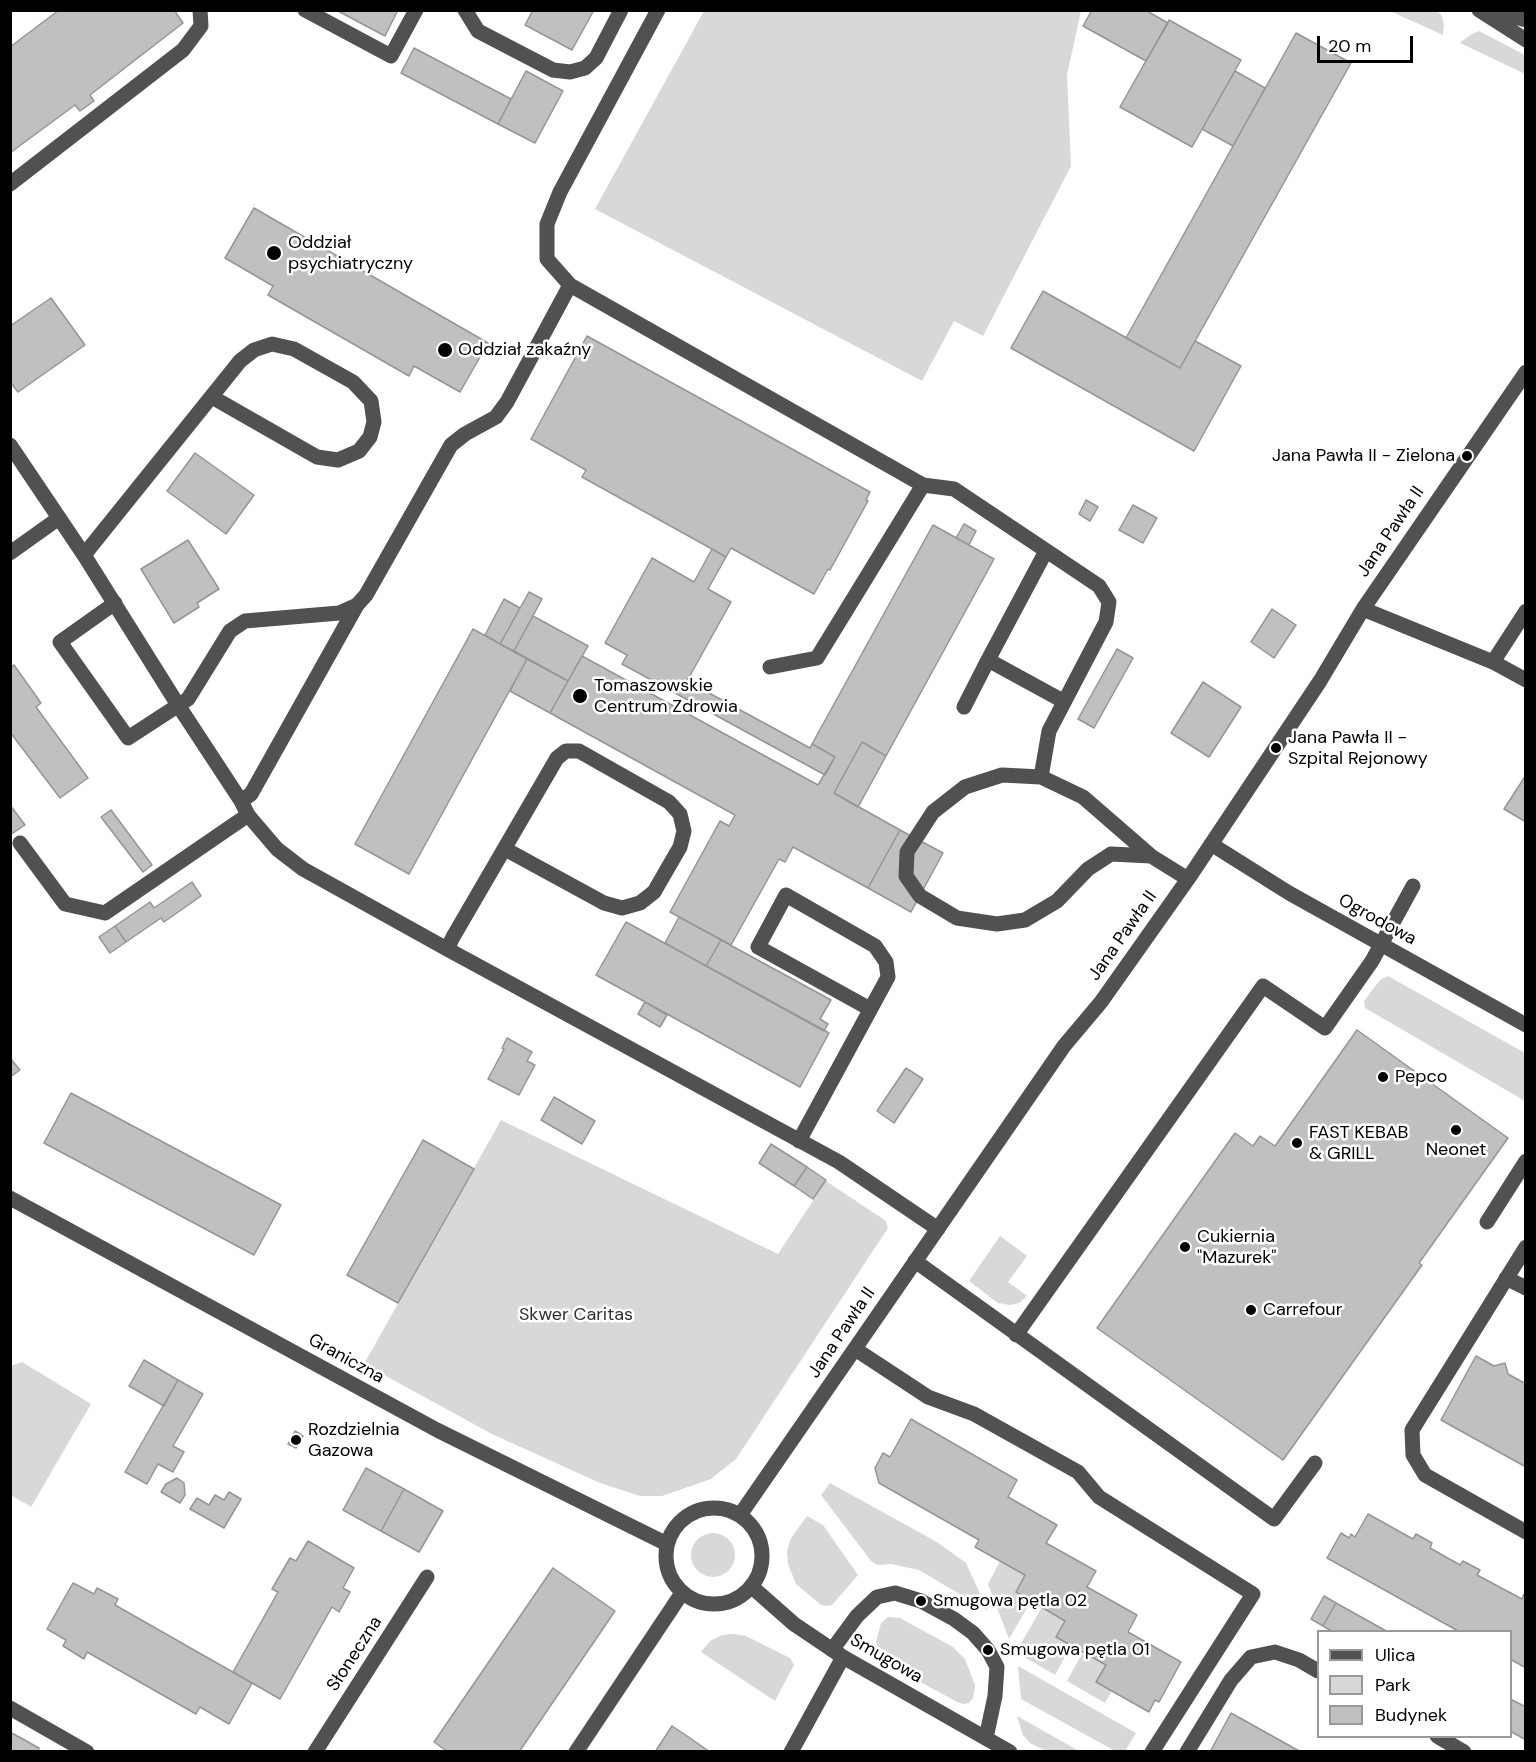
<!DOCTYPE html>
<meta charset="utf-8">
<style>
body{margin:0}
#map{position:relative;width:1536px;height:1762px;overflow:hidden;background:#fff;font-family:"DM Sans",sans-serif}
canvas{display:block}
.frame{position:absolute;inset:0;border:12px solid #000;pointer-events:none}
.legend{position:absolute;left:1317px;top:1630px;width:195px;height:108px;box-sizing:border-box;background:#fff;border:2px solid #999;margin:0;padding:8px 10px;list-style:none;font-size:18px;color:#000}
.legend li{display:flex;align-items:center;gap:12px;height:30px}
.legend b{width:30px;border:2px solid #999}
.scale{position:absolute;left:1317px;top:36px;width:96px;height:27px;box-sizing:border-box;border:3px solid #000;border-top:0;padding-left:8px;font-size:18px;line-height:21px;white-space:nowrap;color:#000;-webkit-text-stroke:4px #fff;paint-order:stroke}
</style>
<div id="map">
<canvas width="1536" height="1762"></canvas>
<div class="frame"></div>
<ul class="legend">
<li><b style="height:8px;background:#515151"></b>Ulica</li>
<li><b style="height:16px;background:#d8d8d8"></b>Park</li>
<li><b style="height:16px;background:#c0c0c0"></b>Budynek</li>
</ul>
<div class="scale">20 m</div>
</div>
<script>
const g = document.querySelector('canvas').getContext('2d');
g.lineJoin = 'round';
function paint(path, color) { g.fillStyle = color; g.fill(path, 'evenodd'); }
const toPath = rows => new Path2D(rows.map(r => 'M' + r).join(''));
function trace(path, color, width, dash) { g.strokeStyle = color; g.lineWidth = width; g.lineCap = dash ? 'butt' : 'round'; g.setLineDash(dash || []); g.stroke(path); }
function drawText(font, color, halo, rows, align = 'center') {
  g.font = font + ' "DM Sans",sans-serif'; g.lineWidth = 5; g.setLineDash([]); g.textBaseline = 'middle'; g.strokeStyle = halo; g.fillStyle = color; for (const [text, x, y, turn = 0] of rows) {
    g.save(); g.translate(x, y); g.rotate((+turn || 0) * Math.PI / 180); g.textAlign = isNaN(turn) ? turn : align; if (halo) g.strokeText(text, 0, 0); g.fillText(text, 0, 0); g.restore();
  }
}
paint(toPath([
 [704,11,1081,11,1067,75,1071,166,983,336,954,321,922,381,595,209],
 [1390,11,1434,11,1441,14,1444,24,1443,35],
 [1479,31,1525,55,1525,74,1460,43,1470,35],
 [1388,976,1525,1053,1525,1101,1365,1008,1364,1001,1380,980],
 [501,1120,778,1254,826,1181,886,1221,888,1228,736,1459,711,1479,662,1496,640,1496,600,1483,492,1434,364,1364],
 [1000,1236,1027,1256,1008,1282,1027,1296,1019,1303,1010,1305,998,1303,969,1281],
 [22,1362,91,1404,31,1507,11,1495,11,1366],
 [830,1483,937,1542,966,1563,988,1611,919,1570,891,1564,877,1565,871,1561,821,1495],
 [807,1516,823,1525,858,1575,832,1605,827,1606,821,1605,796,1584,788,1564,787,1551,791,1538],
 '691 1555a22 22 0 1 1 44 0a22 22 0 1 1-44 0Z',
 [1000,1561,1025,1575,1016,1592,1031,1601,1009,1639,988,1584],
 [1042,1607,1065,1621,1057,1637,1071,1646,1055,1675,1016,1652],
 [888,1617,900,1618,953,1647,965,1659,975,1685,973,1698,969,1703,963,1704,957,1702,891,1666,881,1654,876,1642,881,1623],
 [734,1634,746,1636,790,1658,794,1665,775,1701,701,1652,710,1641,722,1635],
 [1083,1652,1106,1665,1096,1682,1112,1691,1105,1703,1067,1681],
 [1018,1666,1136,1733,1125,1751,1115,1751,1021,1699],
 [1017,1716,1079,1751,1046,1751,1030,1743,1023,1735]
]), '#d8d8d8');
const building = toPath([
 [59,10,174,10,183,23,90,95,94,101,80,111,75,105,10,153,10,47,59,10],
 [336,10,398,10,385,36,336,10],
 [533,10,594,10,572,50,525,25,533,10],
 [1092,10,1145,10,1168,23,1146,61,1083,26,1092,10],
 [1169,20,1241,60,1192,147,1120,107,1169,20],
 [1296,33,1351,63,1180,368,1126,338,1296,33],
 [414,48,511,99,498,124,401,73,414,48],
 [526,71,563,91,535,143,498,124,526,71],
 [1235,71,1265,88,1233,146,1202,129,1235,71],
 [254,208,488,343,460,392,414,366,409,376,268,295,273,286,225,258,254,208],
 [1043,291,1180,368,1195,341,1241,366,1194,451,1011,348,1043,291],
 [51,298,85,345,18,392,10,382,10,326,51,298],
 [587,336,870,492,866,500,868,501,830,570,828,569,814,594,731,548,726,557,712,549,582,477,586,470,531,439,587,336],
 [195,453,254,495,226,534,167,491,195,453],
 [1086,500,1098,507,1090,521,1079,514,1086,500],
 [1133,505,1157,518,1143,543,1119,530,1133,505],
 [964,524,976,531,969,545,956,538,964,524],
 [933,525,994,559,886,756,862,742,834,793,900,830,868,888,793,847,785,862,779,859,731,945,670,912,720,821,729,826,735,815,550,713,582,656,818,785,835,757,812,744,933,525],
 [188,540,219,589,197,603,199,607,174,623,141,569,188,540],
 [712,549,726,557,708,589,731,602,687,681,810,748,812,744,835,757,825,775,622,664,627,655,605,643,652,558,694,582,712,549],
 [529,592,542,599,514,651,500,644,529,592],
 [504,599,520,608,500,644,485,635,504,599],
 [1272,609,1296,625,1274,658,1251,642,1272,609],
 [533,616,588,646,568,681,514,651,533,616],
 [473,629,527,659,409,874,355,844,473,629],
 [1117,649,1133,658,1094,728,1078,719,1117,649],
 [527,659,568,681,550,713,510,691,527,659],
 [14,665,41,703,36,707,88,778,60,798,10,732,10,668,14,665],
 [1203,682,1241,707,1209,757,1171,733,1203,682],
 [862,742,886,756,858,807,834,793,862,742],
 [1526,775,1526,822,1504,809,1526,775],
 [10,805,25,825,10,835,10,805],
 [111,810,152,865,143,872,101,817,111,810],
 [900,830,943,853,911,912,868,888,900,830],
 [192,882,201,896,164,922,161,918,126,942,115,926,150,902,154,908,192,882],
 [679,917,721,940,706,966,665,943,679,917],
 [626,922,829,1033,800,1087,596,975,626,922],
 [115,926,126,942,110,953,99,937,115,926],
 [721,940,831,1000,820,1019,828,1024,824,1031,706,966,721,940],
 [645,1002,667,1015,660,1027,638,1014,645,1002],
 [1357,1030,1508,1138,1419,1263,1422,1265,1283,1460,1097,1328,1235,1133,1253,1146,1260,1136,1275,1146,1357,1030],
 [507,1038,532,1052,527,1061,535,1065,519,1095,488,1079,504,1049,502,1048,507,1038],
 [10,1058,20,1070,10,1077,10,1058],
 [906,1068,923,1079,894,1123,877,1111,906,1068],
 [71,1093,281,1205,254,1255,44,1143,71,1093],
 [554,1097,595,1121,582,1144,541,1120,554,1097],
 [423,1140,474,1169,398,1303,347,1275,423,1140],
 [771,1144,807,1167,794,1186,759,1163,771,1144],
 [807,1167,826,1180,813,1199,794,1186,807,1167],
 [1476,1356,1494,1366,1505,1363,1508,1374,1526,1384,1526,1467,1441,1420,1476,1356],
 [144,1360,178,1380,164,1406,129,1386,144,1360],
 [178,1380,203,1394,173,1446,184,1452,173,1472,158,1464,147,1484,125,1472,178,1380],
 [911,1419,1017,1480,1008,1497,1057,1525,1046,1543,1096,1571,1087,1587,1137,1615,1128,1632,1181,1662,1159,1702,1155,1700,1149,1712,1096,1682,1106,1665,1056,1637,1065,1621,1016,1592,1025,1575,975,1547,979,1540,879,1483,875,1468,883,1453,890,1457,911,1419],
 [295,1431,303,1436,296,1448,288,1444,295,1431],
 [366,1468,404,1489,381,1531,343,1510,366,1468],
 [177,1478,184,1483,185,1495,180,1503,161,1492,166,1484,177,1478],
 [404,1489,443,1511,419,1552,381,1531,404,1489],
 [229,1492,241,1499,224,1528,190,1509,197,1498,209,1505,215,1495,224,1500,229,1492],
 [1368,1514,1413,1539,1416,1534,1432,1543,1430,1548,1460,1565,1463,1561,1480,1570,1477,1575,1522,1599,1524,1594,1526,1595,1526,1668,1510,1659,1510,1632,1460,1632,1327,1558,1341,1533,1349,1538,1351,1534,1355,1537,1368,1514],
 [308,1541,354,1568,343,1588,350,1592,339,1612,332,1607,280,1699,233,1672,278,1592,272,1589,290,1558,296,1561,308,1541],
 [553,1568,615,1611,519,1752,448,1752,434,1742,553,1568],
 [73,1583,94,1594,97,1588,118,1599,115,1605,252,1683,229,1724,200,1707,196,1714,87,1652,84,1659,63,1646,66,1640,47,1629,73,1583],
 [1324,1596,1336,1603,1323,1626,1311,1619,1324,1596],
 [1336,1603,1388,1632,1333,1632,1323,1626,1336,1603],
 [1510,1699,1526,1707,1526,1740,1510,1731,1510,1699],
 [1231,1713,1301,1752,1210,1752,1231,1713],
 [672,1726,690,1738,710,1752,655,1752,672,1726],
 [10,1732,39,1748,38,1752,10,1752,10,1732]
]);
paint(building, '#c0c0c0');
trace(building, '#959595', 1.5);
trace(toPath([
 [305,10,391,56,416,10],
 [465,10,478,31,553,70,570,72,585,68,596,58,621,10],
 [1479,10,1526,40],
 [1492,10,1526,20],
 [10,184,183,50,201,26,200,10],
 [570,285,923,485],
 [212,397,317,457,338,460,359,451,370,437,374,422,371,401,353,382,294,349,272,344,254,350,240,361,84,555,178,705,241,801,248,815,277,849,303,869,447,949,839,1162,938,1229],
 [10,445,84,555],
 [1046,551,988,660,1063,701],
 [10,553,59,518],
 [115,603,60,642,128,738,188,699,230,631,245,621,339,613,357,605,366,595,451,445,465,434,496,417,507,402,570,285,547,259,547,224,560,192,658,10],
 [1363,609,1493,662,1526,680],
 [1493,662,1526,611],
 [770,667,817,658,923,485,954,489,1099,586,1109,602,1106,622,1049,731,1041,777],
 [964,707,988,660],
 [241,801,251,794,357,605],
 [20,843,65,904,105,913,248,815],
 [1211,844,1289,893,1526,1025],
 [1151,856,1111,854,1088,869,1057,901,1025,920,997,924,957,918,920,896,906,876,907,852,933,812,965,787,1002,775,1041,777,1083,797,1151,856,1188,879],
 [447,949,453,937,557,758,566,751,579,751,669,802,680,814,684,831,680,847,654,892,640,903,622,908,604,903,505,849],
 [799,1141,888,977,886,962,875,946,786,895,758,947,870,1009],
 [10,1198,437,1430,667,1544],
 [1487,1222,1526,1161],
 [1526,1247,1412,1430,1413,1455,1425,1475,1526,1532],
 [915,1261,1274,1519,1315,1463],
 [1506,1278,1526,1288],
 [1016,1335,1263,986,1325,1028,1372,961,1413,886],
 [855,1349,928,1397,974,1414,1078,1472,1099,1497,1253,1594,1152,1752],
 '666 1556a48 48 0 1 1 96 0a48 48 0 1 1-96 0Z',
 [740,1515,1064,1046,1101,1002,1188,879,1320,681,1363,609,1526,372],
 [752,1587,794,1624,843,1657,1010,1752],
 [832,1650,857,1616,877,1597,895,1593,921,1601,954,1619,973,1633,988,1650,997,1667,995,1696,986,1738],
 [10,1708,87,1752],
 [1437,1736,1464,1752],
 [315,1752,427,1577],
 [576,1752,682,1593],
 [791,1752,843,1657],
 [1187,1752,1231,1680,1251,1657,1275,1652,1299,1660,1318,1671]
]), '#515151', 15);
for (const [x, y, r, color] of [
 [274,253,8,"#000"],
 [445,350,8,"#000"],
 [1467,456,6,"#000"],
 [580,696,8,"#000"],
 [1276,748,6,"#000"],
 [1383,1077,6,"#000"],
 [1456,1130,6,"#000"],
 [1297,1143,6,"#000"],
 [1185,1247,6,"#000"],
 [1251,1310,6,"#000"],
 [296,1440,6,"#000"],
 [921,1601,6,"#000"],
 [988,1650,6,"#000"]
]) { const dot = new Path2D(); dot.arc(x, y, r, 0, 2 * Math.PI); g.fillStyle = color; g.fill(dot); trace(dot, '#fff', 2); }
drawText('18px', '#000', '#fff', [
 ["Oddział",288,243],
 ["psychiatryczny",288,264],
 ["Oddział zakaźny",458,350],
 ["Jana Pawła II - Zielona",1455,456,"right"],
 ["Tomaszowskie",594,686],
 ["Centrum Zdrowia",594,707],
 ["Jana Pawła II -",1288,738],
 ["Szpital Rejonowy",1288,759],
 ["Pepco",1395,1077],
 ["FAST KEBAB",1309,1133],
 ["& GRILL",1309,1154],
 ["Neonet",1456,1150,"center"],
 ["Cukiernia",1197,1237],
 ["\"Mazurek\"",1197,1258],
 ["Carrefour",1263,1310],
 ["Rozdzielnia",308,1430],
 ["Gazowa",308,1451],
 ["Smugowa pętla 02",933,1601],
 ["Smugowa pętla 01",1000,1650]
], 'left');
drawText('18px', '#000', '#fff', [
 ["Jana Pawła II",1391,532,-56],
 ["Ogrodowa",1377,920,29],
 ["Jana Pawła II",1123,936,-55],
 ["Jana Pawła II",842,1333,-56],
 ["Graniczna",346,1359,29],
 ["Słoneczna",355,1654,-57],
 ["Smugowa",886,1659,30]
]);
drawText('18px', '#2f2f2f', '#fff', [
 ["Skwer Caritas",576,1315]
]);
</script>
